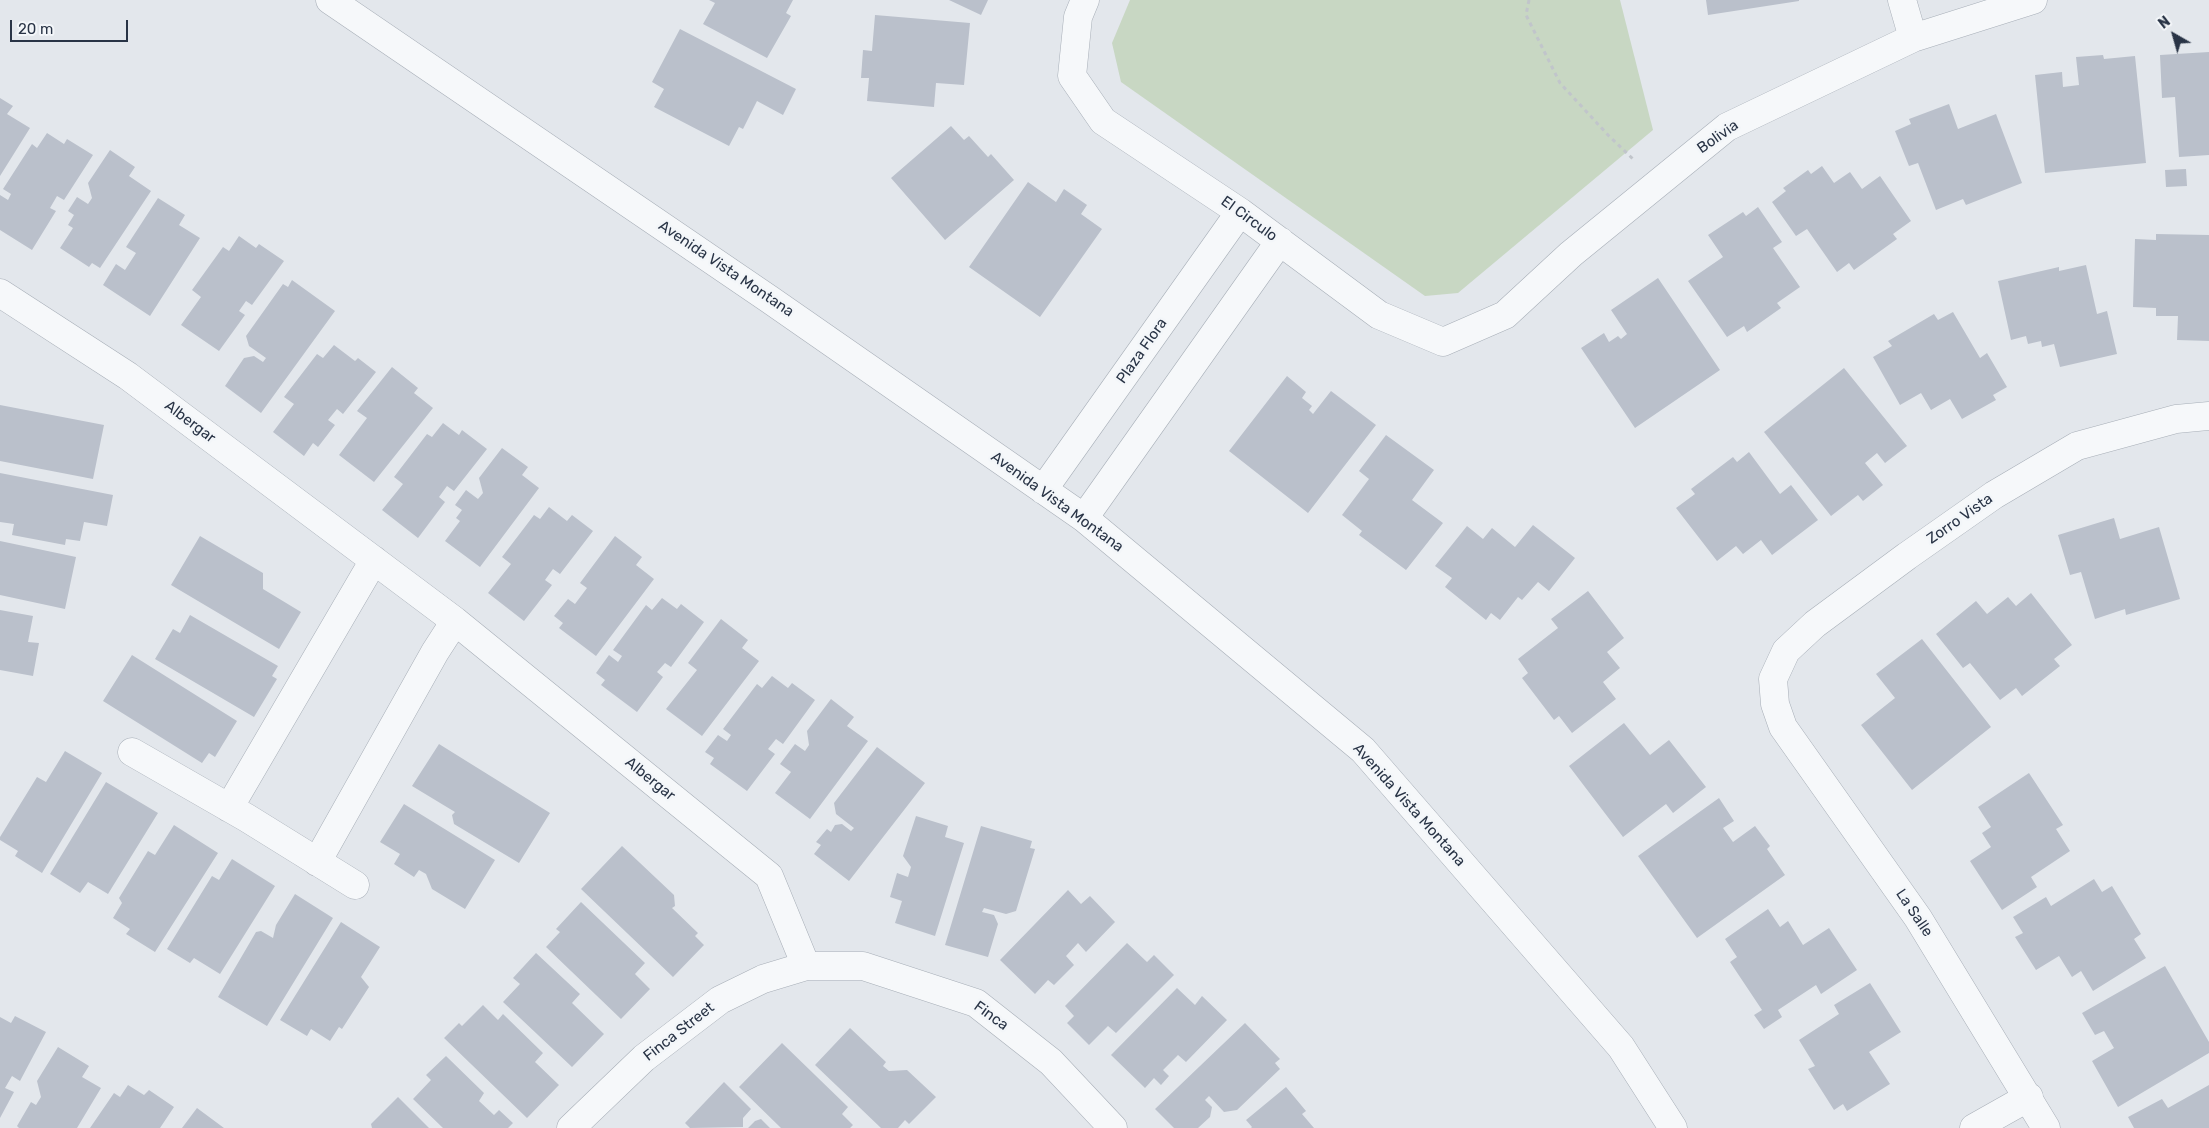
<!DOCTYPE html>
<style>
body{margin:0}
#map{position:relative;width:2209px;height:1128px;overflow:hidden;background:#e3e7ec;font-family:Rubik,sans-serif}
canvas{display:block}
.north{position:absolute;left:2149px;top:10px;width:50px;height:50px;-webkit-text-stroke:4px #f3f6f9;paint-order:stroke;rotate:322deg;font-size:14px;font-weight:700;line-height:20px;text-align:center;color:#293446}
.north::after{content:'';display:block;margin:auto;width:18px;height:22px;background:#293446;clip-path:polygon(50% 0,100% 100%,50% 72%,0 100%)}
.scale{position:absolute;left:10px;top:20px;width:118px;height:22px;box-sizing:border-box;border:2px solid #293446;border-top:0;padding-left:6px;font-size:15px;line-height:18px;white-space:nowrap;color:#293446;-webkit-text-stroke:4px #f3f6f9;paint-order:stroke}
</style>
<div id="map">
<canvas width="2209" height="1128"></canvas>
<div class="north">N</div>
<div class="scale">20 m</div>
</div>
<script>
const g = document.querySelector('canvas').getContext('2d');
g.lineJoin = 'round';
function paint(path, color) { g.fillStyle = color; g.fill(path, 'evenodd'); }
const toPath = rows => new Path2D(rows.map(r => 'M' + r).join(''));
function trace(path, color, width, dash) { g.strokeStyle = color; g.lineWidth = width; g.lineCap = dash ? 'butt' : 'round'; g.setLineDash(dash || []); g.stroke(path); }
function drawText(font, color, halo, rows, align = 'center') {
  g.font = font + ' Rubik,sans-serif'; g.lineWidth = 5; g.setLineDash([]); g.textBaseline = 'middle'; g.strokeStyle = halo; g.fillStyle = color; for (const [text, x, y, turn = 0] of rows) {
    g.save(); g.translate(x, y); g.rotate((+turn || 0) * Math.PI / 180); g.textAlign = isNaN(turn) ? turn : align; if (halo) g.strokeText(text, 0, 0); g.fillText(text, 0, 0); g.restore();
  }
}
paint(toPath([
 [1130,0,1620,0,1653,130,1458,293,1425,296,1121,82,1112,43]
]), '#c8d7c3');
paint(toPath([
 [709,0,793,0,786,13,791,16,767,58,703,24,715,3],
 [949,0,988,0,981,15],
 [1706,0,1799,0,1799,1,1708,15],
 [875,15,970,23,964,85,936,83,934,107,867,101,869,78,861,78,863,50,872,51],
 [680,29,796,89,783,115,757,101,743,129,739,127,729,146,654,107,664,89,652,82],
 [2209,52,2209,155,2179,157,2175,97,2162,98,2160,55],
 [2103,55,2104,59,2135,56,2146,163,2045,173,2035,75,2062,72,2063,87,2079,85,2076,57],
 [0,98,13,106,7,114,30,128,0,176],
 [1949,104,1958,129,1996,114,2022,183,1966,205,1963,199,1936,210,1918,163,1909,166,1895,131,1911,124,1909,119],
 [951,126,964,140,969,136,988,157,991,154,1014,180,945,240,891,178],
 [47,133,64,144,67,139,93,155,64,200,57,196,50,208,56,211,32,250,0,230,0,195,8,200,11,194,3,189,32,144,37,148],
 [110,150,135,167,129,176,151,191,100,268,92,263,89,267,60,248,73,228,68,225,74,215,68,211,77,197,88,204,92,198,88,183],
 [1822,166,1834,183,1850,172,1862,189,1880,176,1911,221,1893,234,1897,239,1854,270,1849,263,1837,272,1807,229,1796,236,1772,202,1786,191,1783,188,1808,170,1811,174],
 [2186,169,2187,186,2166,187,2165,170],
 [1028,182,1056,202,1064,189,1087,205,1081,214,1102,229,1040,317,969,267],
 [158,198,185,215,179,225,200,238,150,316,103,285,116,264,125,270,136,253,126,247],
 [1758,207,1782,242,1773,248,1800,287,1777,303,1781,308,1747,332,1744,326,1727,337,1688,281,1723,257,1708,235,1743,212,1746,216],
 [2156,234,2209,235,2209,341,2177,340,2178,316,2156,316,2156,308,2133,307,2135,239,2156,240],
 [239,236,256,248,259,244,284,261,252,305,246,301,239,311,245,315,219,351,181,325,201,297,192,290,223,247,229,251],
 [2086,265,2097,314,2107,311,2117,354,2060,367,2054,344,2042,347,2041,341,2028,344,2026,336,2011,340,1998,281,2059,267,2059,271],
 [1658,278,1720,370,1635,428,1581,348,1604,333,1609,342,1618,336,1621,339,1627,334,1611,310],
 [292,280,335,311,261,413,225,386,244,358,254,356,263,362,266,358,249,346,246,336,283,284,288,287],
 [1953,312,1980,358,1987,353,2007,387,1993,395,1996,400,1962,419,1950,399,1931,410,1921,393,1900,405,1873,357,1892,346,1888,341,1934,314,1938,320],
 [334,345,355,361,358,358,376,372,343,414,337,409,328,420,335,425,318,447,313,443,304,456,273,432,294,404,284,397,317,354,323,358],
 [392,367,418,388,414,393,433,408,374,482,339,455,367,418,357,411],
 [1844,368,1907,446,1885,463,1877,453,1865,463,1883,485,1863,501,1858,495,1831,516,1764,432],
 [1287,376,1306,392,1302,398,1312,406,1309,410,1313,414,1331,391,1376,425,1308,513,1229,451],
 [0,405,104,425,93,479,0,461],
 [443,423,459,435,462,430,487,449,454,491,447,486,439,497,445,502,418,538,382,510,403,484,394,477,427,434,432,437],
 [1386,435,1434,470,1412,500,1443,523,1406,570,1359,535,1362,531,1342,515,1369,479,1359,471],
 [502,448,528,467,522,475,539,488,480,567,445,541,460,521,456,518,462,510,455,505,466,490,478,499,483,493,479,478],
 [1749,452,1780,494,1791,485,1818,520,1772,555,1761,540,1743,554,1736,546,1717,561,1676,508,1695,494,1691,489,1733,457,1737,462],
 [0,473,113,495,107,526,84,522,80,541,66,539,65,545,12,535,14,524,0,522],
 [549,507,567,521,572,515,593,531,560,574,553,569,545,580,552,585,524,621,488,593,511,564,502,557,534,515,540,519],
 [2114,518,2120,539,2159,527,2180,599,2126,615,2125,609,2095,619,2081,572,2070,575,2058,535],
 [1533,525,1575,558,1549,591,1538,582,1522,600,1518,597,1500,620,1491,613,1486,620,1445,587,1452,578,1435,566,1467,526,1483,539,1492,528,1515,547],
 [200,536,263,573,263,589,301,612,279,649,171,585],
 [615,536,642,557,636,565,654,579,596,656,559,628,563,623,554,616,568,599,575,604,587,588,580,583],
 [0,541,76,557,65,609,0,595],
 [1588,591,1624,638,1607,652,1620,668,1603,682,1616,699,1572,733,1559,716,1554,720,1522,678,1528,673,1518,659,1558,628,1551,619],
 [2031,593,2072,645,2054,659,2060,666,2022,696,2016,688,2000,700,1970,663,1963,668,1936,634,1976,601,1987,614,2008,597,2016,606],
 [662,598,677,609,681,604,704,622,671,667,665,663,657,672,663,677,637,712,601,685,605,680,596,673,609,655,618,662,622,656,613,650,646,605,652,610],
 [0,610,33,616,28,642,39,643,33,676,0,670],
 [190,615,278,666,272,676,277,679,254,717,155,659,173,629,180,633],
 [721,619,748,640,742,648,759,661,702,736,666,709,697,670,688,663],
 [1922,639,1991,727,1912,790,1861,725,1895,698,1876,674],
 [132,655,237,721,215,757,209,753,202,763,103,701],
 [772,676,788,688,792,683,815,700,783,744,776,739,768,749,775,754,747,791,710,764,714,758,705,752,718,735,727,741,731,735,723,729,757,684,762,688],
 [831,699,854,717,847,726,868,741,810,819,775,793,791,772,780,764,795,744,805,751,809,745,807,731],
 [1624,723,1650,755,1669,740,1706,787,1673,813,1666,804,1623,837,1569,766],
 [439,744,550,813,519,863,454,824,452,815,455,812,412,786],
 [877,747,925,783,849,881,814,854,821,845,816,842,827,829,831,832,835,825,842,824,851,831,854,828,836,814,834,803],
 [65,751,102,773,42,873,15,856,18,851,0,840,0,837,37,777,46,782],
 [2029,773,2063,825,2056,829,2070,851,2031,877,2037,887,2002,910,1970,861,1991,847,1982,833,1991,827,1978,807],
 [106,782,158,813,108,894,88,882,80,893,50,874],
 [1719,798,1734,821,1723,828,1733,842,1755,826,1770,846,1767,849,1785,875,1697,938,1638,856],
 [404,804,495,860,465,909,432,889,426,874,419,870,414,877,394,864,400,854,380,842],
 [916,816,948,826,945,837,964,843,935,936,895,923,902,901,890,897,897,873,908,877,911,867,903,856],
 [174,825,218,853,155,952,126,934,130,929,113,918,122,903,119,898,148,851,155,855],
 [981,826,1032,841,1030,848,1035,849,1016,911,1006,914,984,908,982,912,994,915,998,924,988,957,945,945],
 [622,846,674,895,675,906,672,908,698,933,695,936,704,945,673,977,581,889],
 [232,859,275,886,220,974,194,958,190,963,167,949,212,876,219,880],
 [2094,879,2102,892,2112,886,2141,934,2134,939,2146,958,2093,991,2081,971,2072,977,2059,956,2036,970,2015,937,2023,933,2013,917,2046,897,2051,906],
 [1068,890,1081,904,1090,896,1115,922,1086,952,1078,943,1066,956,1074,965,1054,985,1048,980,1035,994,1000,960],
 [295,894,333,918,267,1026,218,997,256,932,261,931,273,938,276,925],
 [581,902,645,963,635,974,650,989,621,1019,546,947,560,932,556,929],
 [1768,909,1780,927,1788,921,1803,945,1829,928,1857,970,1821,994,1816,985,1778,1010,1782,1017,1764,1029,1754,1015,1762,1010,1730,962,1737,957,1725,939],
 [341,922,380,947,361,977,369,987,342,1029,339,1027,330,1041,311,1029,307,1036,280,1020],
 [1127,943,1147,962,1154,955,1174,975,1116,1033,1108,1026,1089,1045,1067,1023,1074,1016,1065,1006],
 [536,953,580,994,572,1003,604,1034,572,1067,503,1002,520,984,513,978],
 [2165,966,2209,1042,2209,1053,2118,1107,2092,1061,2114,1048,2104,1031,2095,1035,2082,1013],
 [1870,983,1901,1032,1869,1052,1890,1084,1847,1111,1843,1104,1834,1110,1808,1069,1815,1066,1799,1040,1839,1014,1834,1005],
 [1177,988,1195,1005,1202,996,1227,1020,1186,1062,1178,1055,1163,1070,1169,1076,1161,1085,1154,1078,1145,1088,1111,1055],
 [483,1005,498,1020,503,1014,543,1053,535,1062,559,1085,527,1118,444,1038,459,1023,462,1026],
 [15,1016,46,1032,20,1081,12,1076,5,1088,14,1092,0,1118,0,1017,11,1023],
 [1245,1023,1280,1059,1275,1063,1280,1069,1237,1110,1224,1112,1209,1096,1205,1100,1212,1107,1210,1117,1198,1128,1174,1128,1155,1109],
 [850,1028,886,1062,883,1066,889,1071,907,1070,936,1097,909,1124,905,1120,898,1128,881,1128,815,1065],
 [782,1043,848,1107,842,1114,853,1125,850,1128,781,1128,739,1087],
 [58,1047,89,1066,82,1077,101,1088,77,1128,19,1128,17,1126,31,1102,36,1105,41,1097,37,1081],
 [446,1056,484,1093,479,1101,494,1115,499,1110,513,1123,508,1128,443,1128,413,1099,431,1080,426,1075],
 [724,1082,751,1109,743,1118,743,1127,690,1128,685,1123],
 [128,1085,144,1095,149,1090,174,1107,160,1128,90,1128,114,1093,120,1097],
 [2209,1085,2209,1128,2134,1128,2128,1117,2162,1099,2168,1108],
 [1286,1087,1306,1111,1302,1114,1314,1128,1251,1128,1252,1127,1246,1120],
 [398,1097,429,1128,372,1128,371,1124],
 [197,1108,224,1128,182,1128],
 [761,1119,770,1128,748,1128,755,1121]
]), '#bac0cb');
const minor = toPath([
 [330,0,769,299,1084,518,1363,750,1621,1047,1673,1128],
 [1085,0,1078,17,1072,76,1103,121,1240,212,1379,315,1443,342,1505,315,1571,254,1727,127,1913,38,2033,0],
 [1902,0,1913,38],
 [0,293,128,376,455,621,769,876,806,966],
 [1043,490,1240,212],
 [1084,518,1280,241],
 [132,752,247,818,355,885],
 [229,808,374,560],
 [317,862,435,652,455,621],
 [571,1128,644,1058,720,1000,763,979,806,966,863,966,976,1003,1051,1062,1113,1128],
 [1974,1128,2029,1097],
 [2046,1128,1918,918,1783,727,1775,704,1773,679,1786,651,1815,624,1907,556,1994,495,2077,446,2176,419,2209,416]
]);
trace(minor, '#a7aeb7', 29);
trace(toPath([
 [1529,0,1526,15,1560,83,1608,135,1633,159]
]), '#c1c5cb', 3, [4, 4]);
trace(minor, '#f6f8fa', 28);
drawText('15px', '#293446', '#f3f6f9', [
 ["Bolivia",1718,137,-35],
 ["El Circulo",1249,219,36],
 ["Avenida Vista Montana",726,269,34],
 ["Plaza Flora",1142,351,-55],
 ["Albergar",190,422,37],
 ["Avenida Vista Montana",1057,502,36],
 ["Zorro Vista",1960,519,-35],
 ["Albergar",650,779,39],
 ["Avenida Vista Montana",1409,805,48],
 ["La Salle",1914,913,56],
 ["Finca",991,1016,36],
 ["Finca Street",679,1032,-38]
]);
</script>
